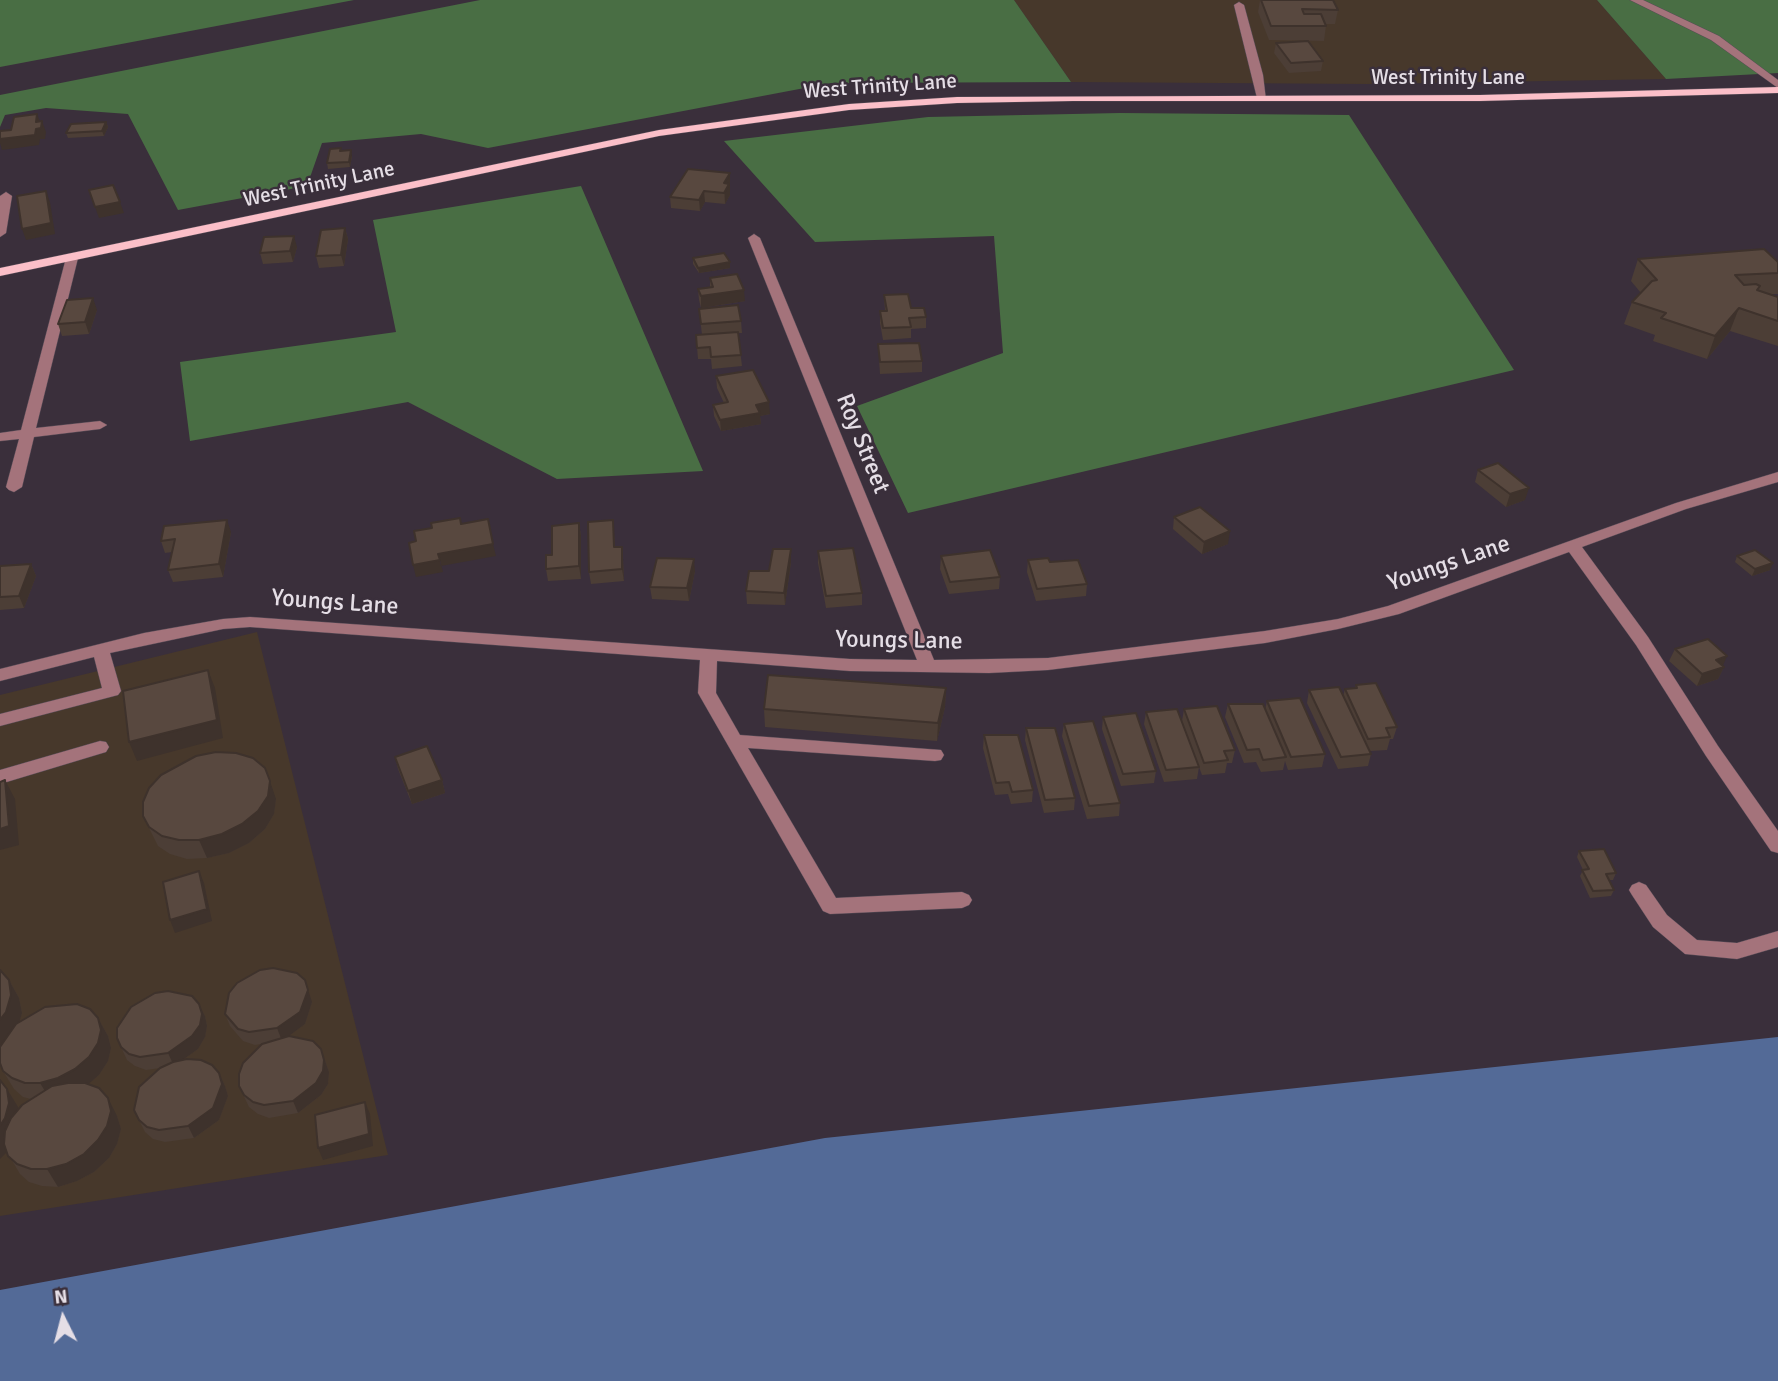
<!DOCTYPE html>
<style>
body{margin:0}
#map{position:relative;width:1778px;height:1381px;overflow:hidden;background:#3a2f3b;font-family:Signika,sans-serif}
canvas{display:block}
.north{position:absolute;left:28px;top:1283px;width:70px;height:70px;-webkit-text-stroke:5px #3a2f3b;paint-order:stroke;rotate:354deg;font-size:19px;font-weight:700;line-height:28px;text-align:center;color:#e5dee6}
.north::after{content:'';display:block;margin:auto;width:24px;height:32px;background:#e5dee6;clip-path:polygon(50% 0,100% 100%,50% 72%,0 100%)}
</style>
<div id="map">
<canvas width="1778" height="1381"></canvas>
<div class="north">N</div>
</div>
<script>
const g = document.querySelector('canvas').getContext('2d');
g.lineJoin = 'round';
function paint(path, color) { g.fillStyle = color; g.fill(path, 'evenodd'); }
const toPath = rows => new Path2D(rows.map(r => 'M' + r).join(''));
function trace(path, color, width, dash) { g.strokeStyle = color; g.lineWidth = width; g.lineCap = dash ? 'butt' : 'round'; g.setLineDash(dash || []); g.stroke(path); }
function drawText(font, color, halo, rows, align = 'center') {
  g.font = font + ' Signika,sans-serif'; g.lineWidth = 5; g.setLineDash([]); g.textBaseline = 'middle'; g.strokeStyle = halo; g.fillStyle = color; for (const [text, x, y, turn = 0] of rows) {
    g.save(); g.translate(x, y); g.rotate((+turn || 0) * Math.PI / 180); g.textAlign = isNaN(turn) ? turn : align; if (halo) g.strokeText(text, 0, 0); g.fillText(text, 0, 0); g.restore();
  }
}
paint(toPath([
 [1014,0,1597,0,1666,79,1367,84,1071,82],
 [257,632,388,1155,0,1216,0,695]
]), '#47382b');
paint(toPath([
 [0,0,354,0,0,67],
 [480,0,1014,0,1071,82,831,83,488,148,421,134,322,143,307,186,178,210,128,114,46,108,5,115,0,127,0,95],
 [1597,0,1778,0,1778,73,1666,79],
 [1120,113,1349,115,1514,370,908,513,857,406,1003,353,994,236,815,242,724,141,928,117],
 [581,186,703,471,557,479,408,402,190,441,180,362,396,332,373,220]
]), '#496e44');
paint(toPath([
 [1778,1037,1778,1381,0,1381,0,1290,825,1138]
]), '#536a97');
const minor = toPath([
 [1630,0,1643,0,1719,36,1778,80,1778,88,1711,40,1630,0],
 [1239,2,1244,5,1263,75,1266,100,1257,98,1234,5,1239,2],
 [6,192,12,196,6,233,0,237,0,196,6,192],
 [754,234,760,238,934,660,1048,658,1265,631,1338,619,1388,606,1676,503,1778,472,1778,482,1686,509,1582,547,1648,637,1718,746,1778,831,1778,853,1771,851,1706,756,1636,645,1569,552,1399,614,1338,629,1265,643,1048,670,989,673,850,671,717,661,716,693,740,735,941,750,944,755,941,760,935,761,748,748,836,898,962,892,969,895,972,900,969,905,962,908,830,914,823,911,698,693,700,660,250,627,223,629,110,653,121,691,118,695,0,726,0,714,102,688,94,657,0,681,0,669,144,633,223,619,250,617,850,659,917,660,748,238,754,234],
 [72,254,78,258,36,428,100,421,107,425,100,429,34,437,22,487,14,492,9,490,6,487,19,439,0,441,0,433,21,430,66,258,72,254],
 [100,741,106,742,109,747,106,752,0,784,0,770,100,741],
 [1639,882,1646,885,1667,915,1697,940,1737,943,1778,931,1778,947,1737,959,1685,954,1653,927,1632,895,1629,890,1632,885,1639,882]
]);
const major = toPath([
 [1778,87,1778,93,1480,101,1073,101,957,103,849,110,659,136,0,276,0,268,659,130,849,104,957,97,1480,95,1778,87]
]);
trace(minor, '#554b56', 1);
trace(major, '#554b56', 1);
paint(minor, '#a4737b');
paint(major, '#fbbfc8');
paint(toPath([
 [1260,0,1333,0,1338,10,1335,24,1326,24,1326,26,1324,41,1269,40,1258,12],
 [1276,43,1323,61,1321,71,1289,73,1274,53],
 [106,122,108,127,104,136,68,138,66,133],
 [341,151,352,156,350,167,328,169,327,163],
 [730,173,730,195,725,204,705,202,700,211,671,208,670,197],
 [345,228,348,239,344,266,319,268,316,256],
 [297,247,293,262,263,264,260,253],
 [693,258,730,262,730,268,699,273,693,264],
 [1638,259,1778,262,1778,294,1771,294,1778,297,1778,346,1730,331,1707,359,1653,341,1655,335,1624,324,1632,302,1641,293,1631,281],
 [710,278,745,301,701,308,699,300,698,289,710,287],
 [884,295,926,317,926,328,911,329,911,338,883,340,880,323,880,311,885,311],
 [699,309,741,321,742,333,738,333,742,366,712,369,711,359,698,359,696,335,702,335],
 [97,310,89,334,62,336,58,324],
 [878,344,922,361,922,372,880,374],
 [716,376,770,414,760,416,761,424,721,431,714,416,713,405,724,403,717,388],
 [1478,470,1525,500,1506,507,1475,482],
 [1174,517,1228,544,1202,554,1173,529],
 [613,520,615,547,623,559,624,581,591,584,589,572],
 [579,523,581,536,581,579,548,581,546,569,552,555],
 [231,532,223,577,173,582,168,570,172,552,165,553,161,541],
 [818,551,862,593,862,605,826,608,818,563],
 [941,556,1000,577,999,589,949,594,940,569],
 [1737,556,1770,570,1752,576,1735,562],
 [1028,560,1050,562,1087,584,1086,596,1036,601,1027,572],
 [791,562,785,605,747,604,746,591],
 [31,564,36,576,24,608,0,610,0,566],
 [695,571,689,601,652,599,650,587],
 [1675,649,1724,667,1718,679,1697,686,1669,661],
 [1356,685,1397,727,1393,739,1390,739,1387,750,1370,751,1371,754,1368,766,1338,769,1307,703,1309,690,1343,696,1345,689,1355,688],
 [946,688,945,707,937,741,765,727,764,709],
 [1267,701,1325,754,1322,767,1288,770,1285,761,1283,770,1261,772,1256,762,1244,763,1225,717,1228,704,1265,710],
 [1184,709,1235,750,1232,763,1227,763,1225,773,1202,775,1199,767,1197,779,1164,782,1144,724,1146,712,1182,721],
 [1103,717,1156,771,1154,783,1121,786,1102,729],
 [1064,724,1120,803,1119,816,1087,819,1062,736],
 [1026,728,1075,798,1074,810,1044,813,1025,740],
 [984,735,1033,790,1032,802,1011,804,1008,794,995,795,983,748],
 [395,757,442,780,445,793,412,804,398,769],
 [276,799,274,814,265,829,249,843,229,853,207,858,187,859,170,854,158,846,143,816],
 [1579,851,1616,873,1613,880,1609,880,1614,890,1611,896,1590,898,1580,876,1583,870,1577,857],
 [9,980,19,998,22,1013,19,1022,98,1018,108,1036,111,1048,108,1061,99,1075,88,1084,117,1116,121,1129,117,1144,109,1158,94,1172,77,1181,58,1187,42,1186,29,1182,20,1174,7,1152,7,1089,18,1109,31,1099,23,1097,14,1089,3,1071],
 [312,1002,305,1024,288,1036,321,1049,329,1072,328,1084,321,1095,298,1113,269,1118,258,1114,249,1107,239,1086,267,1043,255,1045,243,1041,230,1026,225,1014],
 [199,1004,205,1016,207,1026,205,1037,198,1049,182,1060,219,1073,225,1086,228,1096,219,1120,194,1138,165,1142,153,1139,145,1132,134,1110,160,1068,146,1070,135,1066,127,1060,121,1047]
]), '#4c3e36');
paint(toPath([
 [37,114,41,124,42,121,46,132,45,139,40,139,39,145,2,150,0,143,0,139,36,122],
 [106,122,108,127,104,136,102,131],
 [351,150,352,156,350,167,349,162],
 [730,173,730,195,725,204,724,183],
 [46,191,50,202,55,234,26,240,22,229],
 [704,191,705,202,700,211,699,200],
 [120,202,124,213,99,218,95,207],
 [345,228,348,239,344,266,341,255],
 [294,236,297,247,293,262,290,251],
 [730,262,730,268,699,273,698,268],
 [744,290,745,301,701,308,701,296],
 [93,298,97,310,89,334,85,322],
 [1739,308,1730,331,1707,359,1715,336],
 [769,402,770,414,760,416,761,424,721,431,720,420,756,405],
 [1529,488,1525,500,1506,507,1510,494],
 [227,520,231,532,223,577,219,564],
 [579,523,581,536,581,579,579,566],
 [1230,531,1228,544,1202,554,1204,542],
 [493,544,496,556,441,566,438,554],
 [622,547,623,559,624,581,622,569],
 [791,549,791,562,785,605,784,593],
 [694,559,695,571,689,601,687,588],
 [440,560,443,572,416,577,413,565],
 [1773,563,1770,570,1752,576,1755,569],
 [31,564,36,576,24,608,19,596],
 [1727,656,1722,668,1724,667,1718,679,1697,686,1702,674,1716,660],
 [208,670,215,688,223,738,137,761,129,742],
 [946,688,945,707,937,741,938,723],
 [5,780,15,799,19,845,0,850,0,829],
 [442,780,445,793,412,804,408,791],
 [270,781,276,799,274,814,265,829,249,843,229,853,207,858,199,840],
 [199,871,204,883,212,921,175,933,170,920],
 [9,980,19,998,22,1013,17,1030,0,1051,0,1020],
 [305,980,312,1002,305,1024,282,1041,277,1028],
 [199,1004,205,1016,207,1026,205,1037,198,1049,174,1066,168,1053],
 [98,1018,108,1036,111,1048,108,1061,99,1075,85,1087,51,1101,40,1083],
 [321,1049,329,1072,328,1084,321,1095,298,1113,293,1101],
 [219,1073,225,1086,228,1096,219,1120,194,1138,188,1126],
 [7,1089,18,1107,20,1121,7,1152,0,1159,0,1126],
 [108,1098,117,1116,121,1129,117,1144,109,1158,94,1172,77,1181,58,1187,47,1169],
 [365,1102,370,1114,373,1146,323,1160,318,1148]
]), '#3e322c');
const building = toPath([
 [1261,0,1333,0,1338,10,1302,9,1304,14,1321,14,1326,26,1271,26,1261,0],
 [1308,41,1323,61,1291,63,1276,43,1308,41],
 [37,114,36,122,42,121,41,128,36,129,35,135,0,139,0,131,11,130,14,117,37,114],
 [106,122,102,131,66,133,71,124,106,122],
 [341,148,340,151,351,150,349,162,327,163,330,149,341,148],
 [688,169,730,173,724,183,729,184,724,193,704,191,699,200,670,197,688,169],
 [113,185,120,202,95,207,89,190,113,185],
 [46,191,51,223,22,229,17,196,46,191],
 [345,228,341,255,316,256,321,230,345,228],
 [294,236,290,251,260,253,264,237,294,236],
 [1764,249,1778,262,1778,273,1735,275,1744,285,1756,284,1760,286,1757,290,1778,297,1778,321,1739,308,1715,336,1661,318,1666,313,1632,302,1652,281,1657,280,1638,259,1764,249],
 [724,253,730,262,698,268,693,258,724,253],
 [737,274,744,290,701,296,698,289,713,287,710,278,737,274],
 [908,294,911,308,924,308,926,317,909,318,911,327,883,328,880,311,887,311,884,295,908,294],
 [93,298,85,322,58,324,67,300,93,298],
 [738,305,741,321,701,324,699,309,738,305],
 [738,332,741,355,711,357,710,347,697,348,696,335,738,332],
 [919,343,922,361,880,362,878,344,919,343],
 [753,370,769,402,756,405,760,413,720,420,713,405,728,402,716,376,753,370],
 [1498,463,1529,488,1510,494,1478,470,1498,463],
 [1200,507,1230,531,1204,542,1174,517,1200,507],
 [460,518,461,524,488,519,493,544,438,554,440,560,413,565,409,543,416,541,414,531,432,528,431,523,460,518],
 [227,520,219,564,168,570,175,539,161,541,164,526,227,520],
 [613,520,614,547,622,547,622,569,589,572,588,522,613,520],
 [579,523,579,566,546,569,546,555,552,555,552,526,579,523],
 [853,548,862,593,826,596,818,551,853,548],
 [773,549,791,549,784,593,746,591,749,571,769,571,773,549],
 [990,550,1000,577,950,582,941,556,990,550],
 [1755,550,1773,563,1755,569,1737,556,1755,550],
 [657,558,694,559,687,588,650,587,657,558],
 [1048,558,1050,562,1078,560,1087,584,1037,589,1028,560,1048,558],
 [31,564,19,596,0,597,0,566,31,564],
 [1708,639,1727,656,1716,660,1724,667,1702,674,1675,649,1708,639],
 [208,670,217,720,129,742,123,691,208,670],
 [768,675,946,688,938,723,764,709,768,675],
 [1376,683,1397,727,1386,728,1390,737,1368,739,1345,689,1357,688,1356,685,1376,683],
 [1339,687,1371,754,1341,757,1309,690,1339,687],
 [1300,698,1325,754,1291,757,1267,701,1300,698],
 [1228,704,1263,704,1286,757,1263,760,1259,749,1247,750,1228,704],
 [1217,706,1235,750,1224,751,1228,760,1204,763,1184,709,1217,706],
 [1177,709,1199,767,1166,770,1146,712,1177,709],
 [1136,713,1156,771,1123,774,1103,717,1136,713],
 [1093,721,1120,803,1089,806,1064,724,1093,721],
 [1026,728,1055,728,1075,798,1045,800,1026,728],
 [984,735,1018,735,1033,790,1012,792,1009,782,996,783,984,735],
 [427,746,442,780,408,791,395,757,427,746],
 [216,752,236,753,253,758,265,768,270,781,268,796,258,811,242,824,222,834,199,840,179,840,162,836,149,827,143,816,143,802,149,788,161,775,196,756,216,752],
 [5,780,9,826,0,829,0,782,5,780],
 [1604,849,1616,873,1606,874,1614,890,1593,891,1582,870,1589,869,1579,851,1604,849],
 [199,871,207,909,170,920,163,882,199,871],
 [273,968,297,973,305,980,308,990,300,1012,277,1028,249,1032,238,1029,225,1014,229,993,237,983,260,970,273,968],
 [0,970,9,980,11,995,6,1012,0,1020,0,970],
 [168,991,192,996,199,1004,202,1014,200,1025,192,1036,168,1053,140,1057,129,1054,121,1047,117,1038,117,1028,131,1007,155,993,168,991],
 [77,1004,90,1009,98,1018,101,1030,98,1043,89,1057,75,1069,58,1078,40,1083,25,1083,12,1078,3,1071,0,1063,0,1047,16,1024,45,1007,77,1004],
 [289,1036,313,1041,321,1049,324,1060,323,1071,316,1083,293,1101,264,1105,253,1102,244,1095,239,1086,239,1074,243,1063,262,1044,289,1036],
 [187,1059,201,1060,212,1065,219,1073,222,1084,213,1108,188,1126,159,1130,147,1127,139,1120,134,1110,139,1087,160,1068,173,1062,187,1059],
 [0,1080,7,1089,9,1103,5,1118,0,1126,0,1080],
 [68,1083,85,1083,99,1088,108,1098,111,1111,107,1126,98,1140,84,1154,66,1164,47,1169,31,1169,17,1164,8,1156,4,1144,5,1131,11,1118,22,1105,52,1086,68,1083],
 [365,1102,369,1134,318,1148,315,1115,365,1102]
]);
paint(building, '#58483f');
trace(building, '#3e322c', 2);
drawText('21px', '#e5dee6', '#3a2f3b', [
 ["West Trinity Lane",1448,78],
 ["West Trinity Lane",880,87,-4],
 ["West Trinity Lane",319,185,-12]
]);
drawText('24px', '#e5dee6', '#3a2f3b', [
 ["Roy Street",862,444,68],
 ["Youngs Lane",1449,564,-19],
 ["Youngs Lane",335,603,4],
 ["Youngs Lane",899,641,1]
]);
</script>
